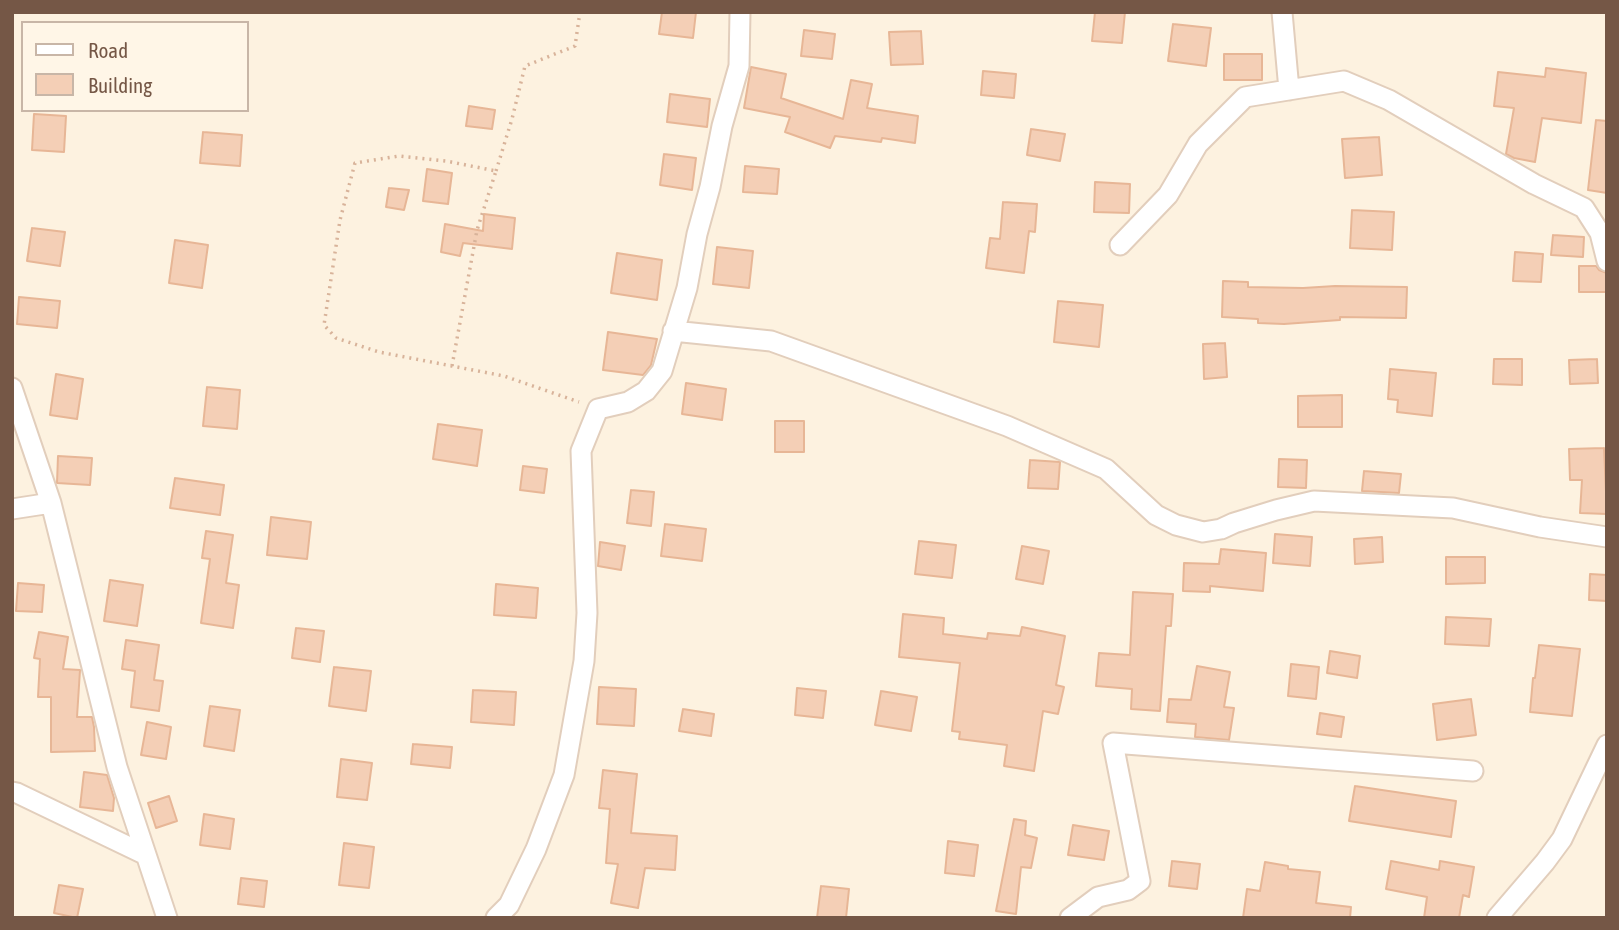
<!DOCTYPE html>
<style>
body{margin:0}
#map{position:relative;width:1619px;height:930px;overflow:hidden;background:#fdf2e0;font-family:"Asap Condensed",sans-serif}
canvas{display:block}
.frame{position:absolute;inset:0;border:14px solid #755746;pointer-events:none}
.legend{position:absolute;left:21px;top:21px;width:228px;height:91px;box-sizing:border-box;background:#fff6e7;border:2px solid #c8b6a7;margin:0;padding:9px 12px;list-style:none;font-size:21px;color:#755746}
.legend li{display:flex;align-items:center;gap:14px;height:35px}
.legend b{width:35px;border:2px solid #c8b6a7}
</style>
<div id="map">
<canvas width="1619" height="930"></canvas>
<div class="frame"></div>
<ul class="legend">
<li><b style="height:9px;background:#fff"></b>Road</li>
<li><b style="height:19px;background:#f4cfb6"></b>Building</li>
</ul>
</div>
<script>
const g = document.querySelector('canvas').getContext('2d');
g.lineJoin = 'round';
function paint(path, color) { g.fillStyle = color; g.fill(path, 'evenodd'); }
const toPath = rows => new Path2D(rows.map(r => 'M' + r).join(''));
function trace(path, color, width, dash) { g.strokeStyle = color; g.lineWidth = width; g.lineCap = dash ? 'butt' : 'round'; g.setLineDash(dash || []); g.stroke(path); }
const building = toPath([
 [662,12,696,12,693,38,659,34,662,12],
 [1095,12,1125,12,1122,43,1092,41,1095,12],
 [1173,24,1211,28,1206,66,1168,61,1173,24],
 [804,30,835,34,832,59,801,56,804,30],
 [921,31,923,64,891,65,889,32,921,31],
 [1224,54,1262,54,1262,80,1224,80,1224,54],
 [751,67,786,74,781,98,843,119,851,80,872,84,867,108,918,116,915,143,882,138,881,142,835,136,830,148,785,132,790,117,744,108,751,67],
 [1546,68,1586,73,1581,123,1542,118,1535,162,1514,158,1506,154,1514,108,1494,106,1498,72,1545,77,1546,68],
 [983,71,1016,74,1014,98,981,95,983,71],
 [670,94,710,99,707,127,667,122,670,94],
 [469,106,495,110,492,129,466,126,469,106],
 [34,114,66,116,64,152,32,150,34,114],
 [1596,120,1607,121,1607,193,1588,190,1596,120],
 [1031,129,1065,134,1060,161,1027,155,1031,129],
 [203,132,242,135,240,166,200,163,203,132],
 [1379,137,1382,175,1345,178,1342,139,1379,137],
 [664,154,696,158,692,190,660,185,664,154],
 [745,166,779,169,777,194,743,192,745,166],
 [427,169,452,173,448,204,423,201,427,169],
 [1095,182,1130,184,1129,213,1094,212,1095,182],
 [389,188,409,190,404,210,386,207,389,188],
 [1003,202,1037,204,1035,232,1029,231,1024,273,986,268,990,238,1000,239,1003,202],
 [1352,210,1394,212,1392,250,1350,248,1352,210],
 [484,214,515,218,512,249,463,243,460,256,441,252,445,224,483,231,484,214],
 [32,228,65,232,60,266,27,261,32,228],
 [1553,235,1584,237,1583,257,1551,255,1553,235],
 [175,240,208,245,202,288,169,283,175,240],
 [717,247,753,251,749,288,713,284,717,247],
 [1515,252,1543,254,1541,282,1513,281,1515,252],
 [617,253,662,260,657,300,611,293,617,253],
 [1579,266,1596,266,1599,270,1607,273,1607,292,1579,292,1579,266],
 [1223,281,1248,282,1248,287,1303,288,1335,286,1407,287,1406,318,1340,317,1340,320,1284,324,1258,323,1258,319,1222,317,1223,281],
 [19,297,60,301,57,328,17,324,19,297],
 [1058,301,1103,305,1099,347,1054,342,1058,301],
 [608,332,657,339,651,365,643,375,603,370,608,332],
 [1225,343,1227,377,1204,379,1203,344,1225,343],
 [1494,359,1522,359,1522,385,1493,384,1494,359],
 [1597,359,1598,383,1570,384,1569,360,1597,359],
 [1390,369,1436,373,1432,416,1397,412,1398,400,1388,399,1390,369],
 [56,374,83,379,77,419,50,415,56,374],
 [686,383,726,389,722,420,682,414,686,383],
 [207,387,240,390,237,429,203,426,207,387],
 [1342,395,1342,427,1298,427,1298,396,1342,395],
 [775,421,804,421,804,452,775,452,775,421],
 [438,424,482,430,477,466,433,459,438,424],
 [1604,448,1607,514,1580,513,1582,480,1570,480,1569,449,1604,448],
 [58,456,92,458,90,485,57,483,58,456],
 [1279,459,1307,460,1306,488,1278,487,1279,459],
 [1030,460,1060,462,1058,489,1028,488,1030,460],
 [523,466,547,469,544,493,520,490,523,466],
 [1364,471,1401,474,1399,493,1362,491,1364,471],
 [175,478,224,485,220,515,170,508,175,478],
 [631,490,654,492,651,526,627,523,631,490],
 [271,517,311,522,307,559,267,555,271,517],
 [665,524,706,529,702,561,661,556,665,524],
 [206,531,233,535,226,583,239,585,233,628,201,623,210,559,202,558,206,531],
 [1275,534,1312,537,1310,566,1273,563,1275,534],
 [1382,537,1383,562,1355,564,1354,539,1382,537],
 [919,541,956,545,952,578,915,574,919,541],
 [600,542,625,546,621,570,598,566,600,542],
 [1022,546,1049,551,1043,584,1016,579,1022,546],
 [1221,549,1266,553,1263,591,1210,586,1210,592,1183,591,1184,563,1219,564,1221,549],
 [1446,557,1485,557,1485,583,1446,584,1446,557],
 [1590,574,1607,575,1607,601,1589,600,1590,574],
 [110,580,143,585,137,626,104,621,110,580],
 [18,583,44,585,42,612,16,611,18,583],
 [496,584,538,588,536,618,494,615,496,584],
 [1133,592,1173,594,1171,626,1166,626,1160,711,1131,709,1132,689,1096,686,1099,653,1130,655,1133,592],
 [903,614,944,618,943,634,987,639,988,633,1020,636,1022,627,1065,636,1056,685,1064,687,1058,714,1043,711,1034,771,1004,766,1007,745,959,739,960,732,952,731,960,663,899,657,903,614],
 [1446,617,1491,619,1489,646,1445,644,1446,617],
 [296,628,324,631,320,662,292,658,296,628],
 [39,632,68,637,63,669,80,670,77,717,92,717,94,727,95,751,51,752,51,697,38,697,40,659,34,658,39,632],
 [126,640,159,645,154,680,163,681,159,711,131,707,135,671,122,669,126,640],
 [1539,645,1580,649,1572,716,1530,712,1533,678,1535,678,1539,645],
 [1330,651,1360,656,1357,678,1327,673,1330,651],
 [1291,664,1319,667,1316,699,1288,696,1291,664],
 [1197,666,1230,672,1224,707,1234,708,1229,740,1195,737,1196,724,1167,722,1169,699,1191,700,1197,666],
 [334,667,371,671,366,711,329,706,334,667],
 [599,687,636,689,634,726,597,724,599,687],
 [797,688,826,691,823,718,795,715,797,688],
 [473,690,516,692,514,725,471,722,473,690],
 [881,691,917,697,911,731,875,725,881,691],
 [1471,699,1476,735,1437,740,1433,704,1471,699],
 [210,706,240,710,234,751,204,746,210,706],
 [683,709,714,714,711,736,679,731,683,709],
 [1320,713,1344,717,1341,737,1317,734,1320,713],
 [147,722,171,727,166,759,141,755,147,722],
 [413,744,452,747,450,768,411,764,413,744],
 [341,759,372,763,367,800,337,797,341,759],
 [603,770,637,774,631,833,677,836,675,870,645,868,638,908,611,903,618,864,606,863,610,809,599,808,603,770],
 [84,772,107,775,114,798,113,811,80,807,84,772],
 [1355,786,1456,801,1451,837,1349,821,1355,786],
 [169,796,177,821,156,828,148,803,169,796],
 [204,814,234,819,230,849,200,845,204,814],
 [1014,819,1026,821,1025,835,1037,838,1031,868,1021,867,1016,914,996,911,1014,819],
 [1073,825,1109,831,1104,860,1068,855,1073,825],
 [948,841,978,845,974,876,945,873,948,841],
 [344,843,374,847,369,888,339,885,344,843],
 [1172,861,1200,864,1197,889,1169,886,1172,861],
 [1391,861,1439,870,1440,861,1474,867,1469,897,1463,895,1459,918,1424,918,1427,897,1386,889,1391,861],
 [1265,862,1288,866,1288,869,1320,872,1316,903,1351,907,1350,918,1243,918,1247,889,1260,891,1265,862],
 [241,878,267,881,264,907,238,904,241,878],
 [59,885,83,889,77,918,54,913,59,885],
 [821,886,849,889,846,918,817,918,821,886]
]);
paint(building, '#f4cfb6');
trace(building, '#e7b696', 2);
const street = toPath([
 [1282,12,1289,90],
 [1120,245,1168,195,1198,144,1245,97,1344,81,1389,100,1534,184,1584,208,1600,233,1607,261],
 [673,331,771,341,1007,426,1106,469,1156,515,1176,525,1203,532,1221,529,1234,523,1276,510,1314,501,1453,508,1540,527,1607,537],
 [12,388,51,503,117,767,167,918],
 [12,509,51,503],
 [12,792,17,793,146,855],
 [496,918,509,905,536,849,564,775,584,661,587,613,581,451,598,409,628,402,646,391,662,371,687,288,697,234,710,187,722,126,739,66,740,12],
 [1070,918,1098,897,1128,890,1140,881,1113,743,1473,771],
 [1497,918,1545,862,1562,839,1607,745]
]);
trace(street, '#e2cebc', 23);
trace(toPath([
 [496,171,512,119,525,66,575,46,580,12],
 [452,366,477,230,496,171,446,161,399,156,355,163,340,220,324,325,336,338,379,352,452,366,504,376,579,402]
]), '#d8b39a', 3.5, [2, 5]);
trace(street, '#fff', 19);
</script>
